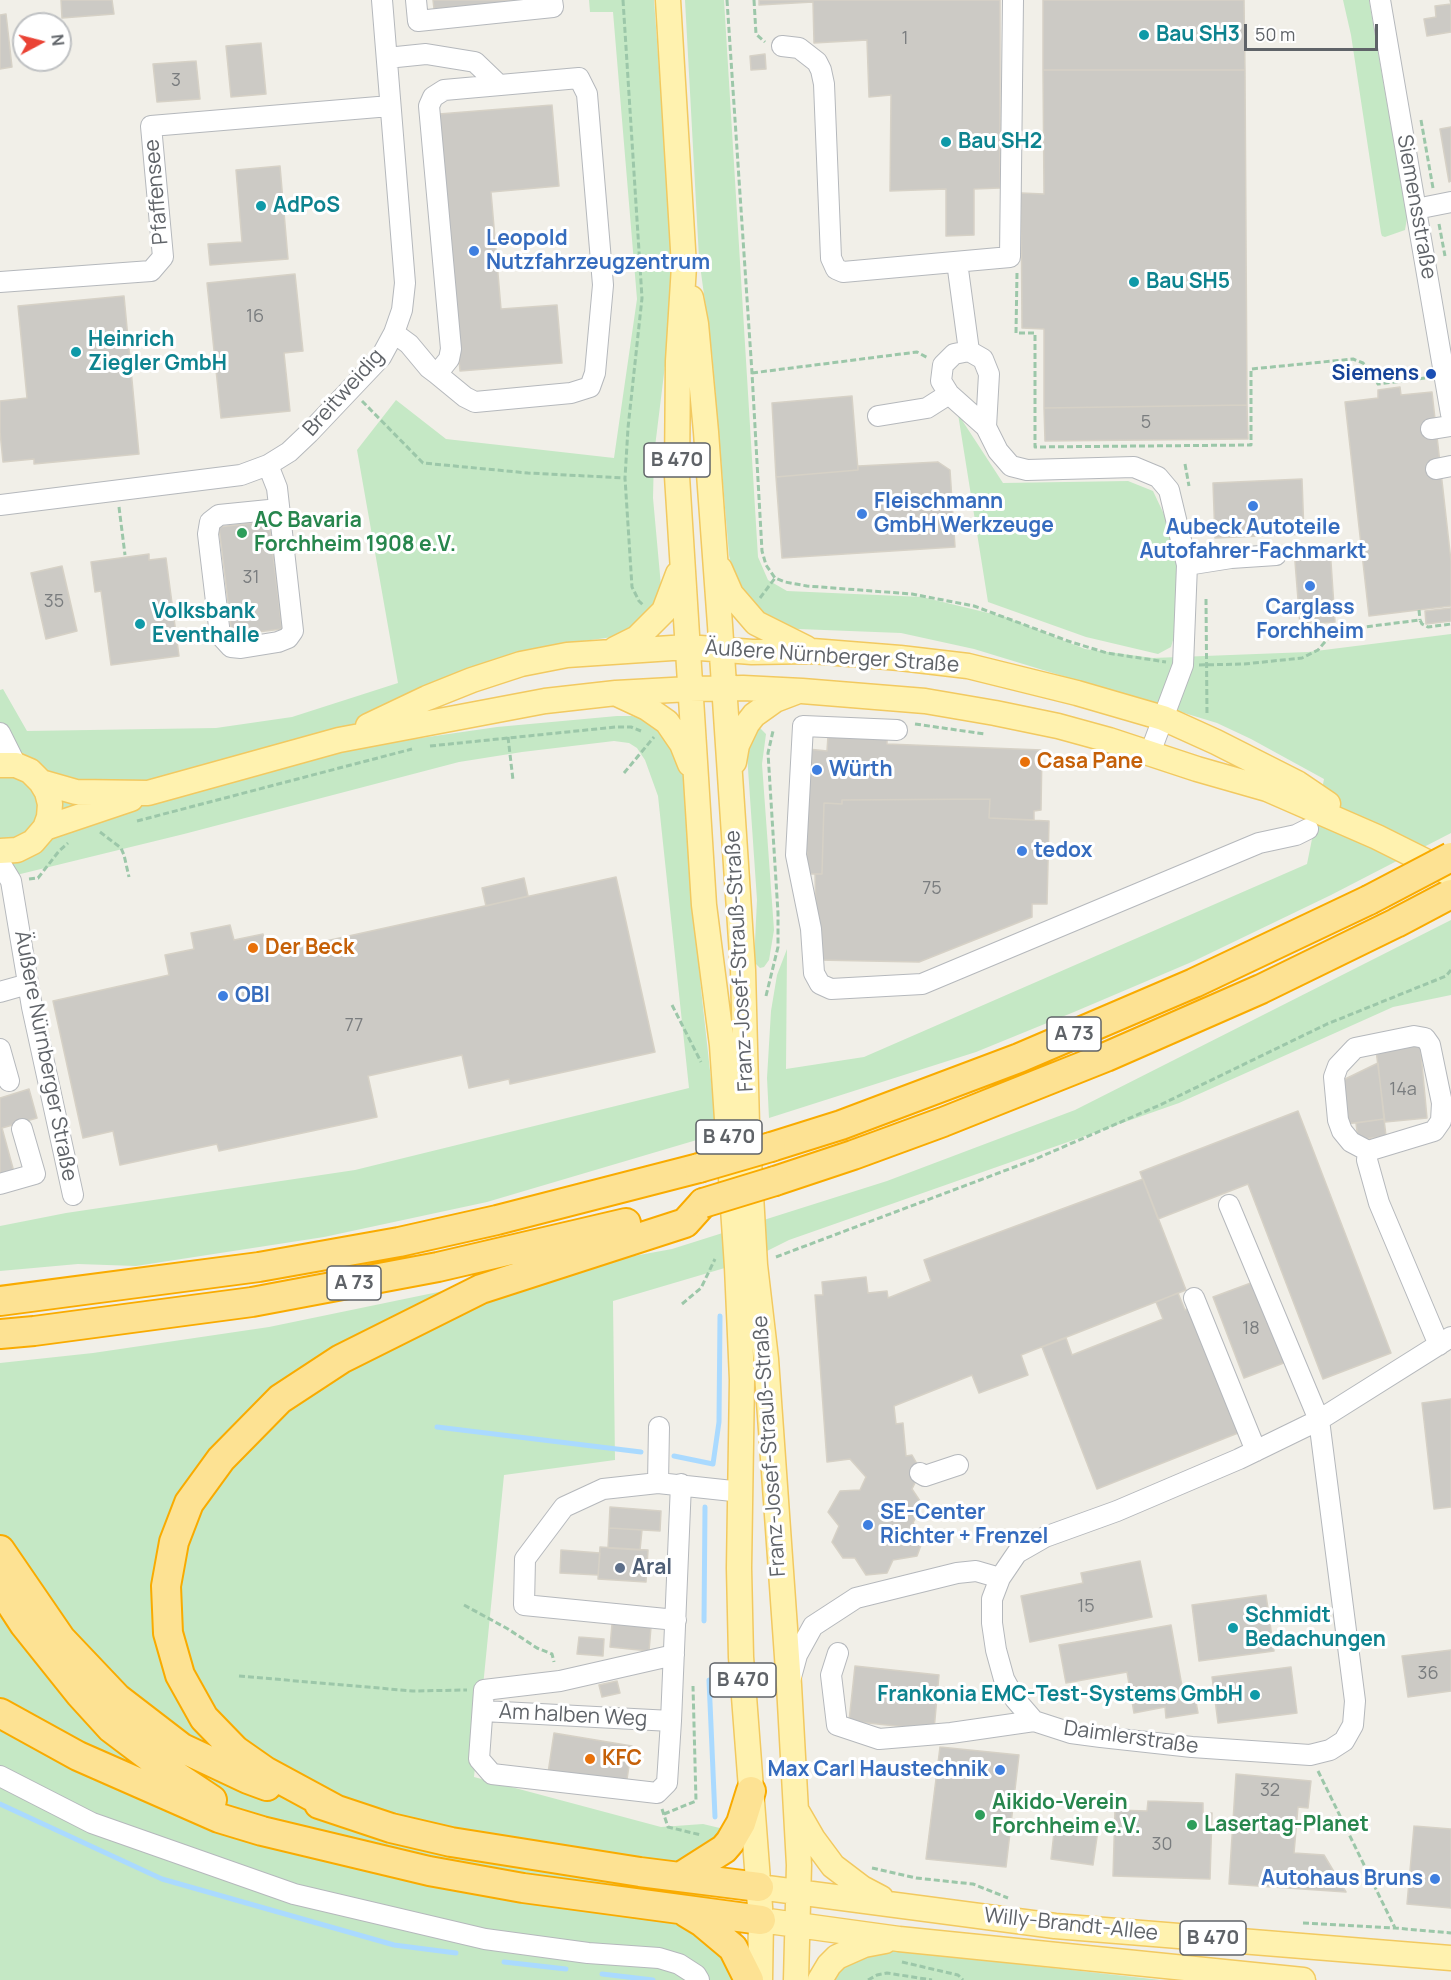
<!DOCTYPE html>
<meta charset="utf-8">
<style>
body{margin:0}
#map{position:relative;width:1451px;height:1980px;overflow:hidden;background:#f1efe8;font-family:Manrope,sans-serif}
canvas{display:block}
.north{position:absolute;left:12px;top:12px;width:60px;height:60px;box-sizing:border-box;background:#fff;border:2px solid #bfc1c3;border-radius:50%;rotate:83deg;font-size:16px;font-weight:700;line-height:24px;text-align:center;color:#5f6368}
.north::after{content:'';display:block;margin:auto;width:21px;height:27px;background:#ea4335;clip-path:polygon(50% 0,100% 100%,50% 72%,0 100%)}
.scale{position:absolute;left:1244px;top:24px;width:134px;height:27px;box-sizing:border-box;border:3px solid #5f6368;border-top:0;padding-left:8px;font-size:18px;line-height:21px;white-space:nowrap;color:#5f6368;-webkit-text-stroke:4px #fff;paint-order:stroke}
</style>
<div id="map">
<canvas width="1451" height="1980"></canvas>
<div class="north">N</div>
<div class="scale">50 m</div>
</div>
<script>
const g = document.querySelector('canvas').getContext('2d');
g.lineJoin = 'round';
function paint(path, color) { g.fillStyle = color; g.fill(path, 'evenodd'); }
const toPath = rows => new Path2D(rows.map(r => 'M' + r).join(''));
function trace(path, color, width, dash) { g.strokeStyle = color; g.lineWidth = width; g.lineCap = dash ? 'butt' : 'round'; g.setLineDash(dash || []); g.stroke(path); }
function drawText(font, color, halo, rows, align = 'center') {
  g.font = font + ' Manrope,sans-serif'; g.lineWidth = 6; g.setLineDash([]); g.textBaseline = 'middle'; g.strokeStyle = halo; g.fillStyle = color; for (const [text, x, y, turn = 0] of rows) {
    g.save(); g.translate(x, y); g.rotate((+turn || 0) * Math.PI / 180); g.textAlign = isNaN(turn) ? turn : align; if (halo) g.strokeText(text, 0, 0); g.fillText(text, 0, 0); g.restore();
  }
}
paint(toPath([
 [589,0,654,0,673,260,668,341,654,455,653,498,661,586,657,601,644,619,620,636,562,644,504,660,403,699,414,739,497,727,617,716,632,716,651,722,666,735,684,771,701,989,717,1134,487,1202,324,1237,136,1266,78,1264,0,1271,0,1226,66,1213,355,1170,689,1088,658,796,645,760,637,748,629,743,614,741,522,752,459,762,184,834,0,879,0,690,3,689,27,731,216,728,292,717,398,683,357,450,396,400,446,439,614,458,637,299,613,12,590,12],
 [685,0,724,0,758,557,768,580,787,591,922,597,1005,617,1085,649,1153,658,1308,652,1451,634,1451,833,1331,895,1194,961,1074,1012,976,1052,769,1118,767,1078,771,1011,777,975,787,949,786,1069,864,1057,1307,864,1324,779,1251,739,1217,723,974,649,901,633,798,629,779,624,761,613,733,574,729,555,712,353,699,258],
 [1343,0,1369,0,1407,218,1405,230,1385,237,1382,236,1381,233,1351,35],
 [958,414,1003,483,1128,481,1153,491,1170,527,1179,582,1177,627,1171,647,1158,654,1086,637,988,602],
 [757,725,766,734,762,764,774,930,769,960,764,967,760,968,754,962,757,900,747,754,749,740],
 [1451,920,1451,995,1393,1007,1179,1103,789,1240,745,1262,613,1301,615,1460,504,1475,474,1777,661,1827,703,1824,724,1829,701,1933,719,1947,740,1980,0,1980,0,1363,93,1353,269,1327,443,1291,672,1249,887,1181,1075,1110],
 [893,1950,1161,1980,831,1980,838,1969,855,1958]
]), '#c5e8c5');
trace(toPath([
 [437,1427,641,1452],
 [674,1456,713,1464,719,1422,720,1316],
 [704,1621,705,1507],
 [709,1680,715,1817],
 [0,1804,162,1879,394,1945,456,1953],
 [504,1962,566,1969],
 [602,1974,653,1980]
]), '#aadaff', 5);
const building = toPath([
 [61,0,112,0,114,14,62,18,61,0],
 [433,0,531,0,434,9,433,0],
 [759,0,1000,0,1000,188,974,189,974,235,946,236,946,189,890,191,891,95,869,97,867,40,814,43,813,2,759,5,759,0],
 [1043,0,1244,0,1245,70,1043,70,1043,0],
 [1450,0,1451,0,1451,32,1427,36,1424,19,1436,17,1435,6,1451,4,1450,0],
 [6,14,12,67,0,69,0,15,6,14],
 [261,43,266,94,231,97,226,46,261,43],
 [765,54,766,69,751,70,750,56,765,54],
 [196,61,200,99,157,102,153,64,196,61],
 [1043,70,1245,70,1247,405,1044,408,1044,329,1022,328,1021,193,1044,194,1043,70],
 [552,105,559,186,491,192,501,309,557,305,562,363,460,371,439,114,552,105],
 [1451,127,1451,181,1449,182,1440,129,1451,127],
 [280,166,288,259,210,265,208,244,242,242,236,170,280,166],
 [295,274,303,351,284,353,290,411,221,418,207,283,295,274],
 [124,296,139,454,34,464,34,459,3,462,0,432,0,401,27,398,18,306,124,296],
 [1400,387,1401,395,1432,392,1451,561,1451,606,1369,616,1345,402,1378,398,1378,390,1400,387],
 [852,396,858,470,776,477,772,403,852,396],
 [1247,405,1248,439,1045,441,1044,408,1247,405],
 [938,462,950,470,955,547,782,558,776,477,858,470,858,466,938,462],
 [1302,479,1304,534,1215,538,1213,483,1302,479],
 [269,521,282,629,232,635,219,527,269,521],
 [1330,547,1335,622,1300,625,1294,549,1330,547],
 [149,554,149,560,166,558,179,656,111,665,101,591,95,592,91,562,149,554],
 [62,566,77,631,46,639,31,573,62,566],
 [1451,608,1451,621,1426,624,1425,611,1451,608],
 [828,736,887,737,887,744,1042,750,1041,810,1034,811,1034,820,989,818,990,799,842,800,842,804,824,803,822,874,804,874,807,852,802,852,808,749,827,751,828,736],
 [990,799,989,818,1049,821,1047,904,1032,904,1032,917,919,962,817,960,815,874,822,874,824,803,842,804,842,800,990,799],
 [616,877,655,1052,510,1084,509,1079,469,1088,462,1055,368,1076,377,1117,219,1151,217,1144,120,1165,113,1131,83,1138,53,1001,169,975,165,955,194,949,191,933,230,925,234,940,263,934,267,954,616,877],
 [524,878,528,896,486,906,482,888,524,878],
 [1420,1043,1427,1118,1385,1122,1376,1050,1420,1043],
 [1378,1063,1384,1119,1346,1124,1341,1081,1378,1063],
 [29,1089,37,1118,2,1128,14,1172,0,1176,0,1098,29,1089],
 [1298,1111,1391,1353,1323,1379,1248,1184,1158,1219,1140,1172,1298,1111],
 [1384,1119,1386,1136,1358,1140,1356,1123,1384,1119],
 [1143,1179,1186,1290,1021,1355,1028,1375,979,1393,972,1375,894,1406,896,1424,903,1423,906,1456,912,1455,921,1471,912,1489,922,1504,913,1523,924,1537,917,1556,893,1560,887,1573,866,1575,855,1558,843,1558,832,1542,839,1526,828,1512,840,1491,860,1490,866,1477,850,1459,827,1462,815,1295,823,1295,822,1282,866,1277,868,1293,887,1291,888,1298,931,1281,924,1260,1143,1179],
 [1259,1280,1289,1361,1244,1378,1213,1297,1259,1280],
 [1178,1293,1185,1310,1189,1308,1238,1433,1097,1489,1042,1347,1066,1338,1072,1355,1163,1319,1156,1302,1178,1293],
 [1451,1399,1451,1507,1434,1509,1422,1403,1451,1399],
 [610,1507,661,1511,660,1531,609,1528,610,1507],
 [609,1528,642,1530,640,1550,608,1548,609,1528],
 [600,1547,648,1550,646,1582,598,1579,600,1547],
 [561,1550,600,1553,598,1575,560,1573,561,1550],
 [1140,1561,1152,1617,1030,1642,1021,1596,1083,1583,1081,1573,1140,1561],
 [1266,1595,1274,1651,1199,1661,1192,1605,1266,1595],
 [612,1624,651,1627,649,1651,610,1647,612,1624],
 [1171,1625,1183,1692,1194,1691,1198,1713,1166,1718,1165,1707,1134,1713,1127,1672,1066,1683,1059,1645,1171,1625],
 [579,1637,604,1639,603,1656,577,1654,579,1637],
 [1451,1650,1451,1691,1408,1697,1402,1656,1451,1650],
 [855,1666,939,1675,934,1730,849,1721,855,1666],
 [1291,1667,1297,1713,1218,1723,1212,1677,1291,1667],
 [617,1681,620,1693,602,1697,599,1685,617,1681],
 [554,1733,632,1746,626,1786,548,1773,554,1733],
 [940,1747,1019,1755,1006,1867,926,1859,940,1747],
 [1236,1774,1311,1781,1308,1808,1298,1807,1294,1853,1324,1855,1346,1892,1229,1884,1236,1774],
 [1148,1801,1203,1803,1203,1813,1212,1813,1210,1879,1113,1876,1115,1810,1147,1811,1148,1801],
 [1055,1824,1098,1830,1093,1865,1051,1859,1055,1824],
 [1414,1826,1451,1829,1451,1908,1407,1904,1414,1826]
]);
paint(building, '#cccac5');
trace(building, '#d6d1c6', 1.5);
const minor = toPath([
 [416,0,418,21,553,7,552,0],
 [1380,0,1451,414],
 [782,46,799,48,817,62,821,70,824,84,831,258,836,269,843,272,1010,257,1013,0],
 [387,58,426,54,475,62,499,85],
 [1416,209,1451,202],
 [957,262,969,351],
 [0,282,151,271,163,257,151,126,390,106],
 [394,333,409,344,429,368,437,374,465,397,475,402,571,393,590,387,595,373,603,285,587,94,579,78,444,90,433,97,429,106,451,349,449,359,437,374],
 [969,351,983,359,989,374,986,427,949,394,941,381,943,365,954,354,969,351],
 [878,416,927,408,949,394],
 [986,427,998,451,1011,466,1027,470,1134,467,1158,477,1169,490,1187,565,1183,665,1150,753],
 [1431,429,1451,426],
 [268,465,277,488,293,631,288,638,278,642,241,648,231,647,220,635,208,534,210,522,219,515,279,509],
 [1436,469,1451,466],
 [0,505,241,475,268,465,289,452,309,433,381,357,394,333,402,310,405,283,382,0],
 [1187,565,1231,558,1276,555],
 [897,730,803,726,796,855,811,929,814,973,820,984,831,989,922,984,1259,843,1296,835,1308,829],
 [0,733,16,765],
 [0,863,11,881,32,1007,73,1195],
 [0,992,28,984],
 [0,1049,9,1081],
 [1368,1151,1351,1142,1342,1131,1338,1120,1334,1077,1338,1066,1355,1048,1414,1036,1425,1038,1430,1045,1442,1103,1441,1121,1434,1131,1368,1151,1367,1160,1379,1203,1439,1345],
 [0,1184,35,1174,22,1129],
 [1229,1205,1319,1420,1355,1701,1353,1725,1344,1741,1330,1750,1310,1755,1192,1747,1101,1737,1071,1733,1034,1721,1015,1699,1004,1679,996,1650,992,1623,992,1599,1000,1578,1017,1553,1045,1537,1117,1511,1239,1459,1319,1420,1451,1337],
 [1194,1298,1256,1451],
 [920,1473,925,1476,958,1465],
 [658,1483,659,1427],
 [676,1620,524,1605,525,1559,564,1507,603,1489,658,1483,742,1492],
 [838,1653,831,1675,837,1725,879,1739,951,1733,1034,1721],
 [791,1677,797,1655,813,1626,856,1598,957,1573,976,1571,1000,1578],
 [483,1711,671,1721,681,1484],
 [671,1721,667,1783,657,1793,492,1774,479,1759,484,1690,560,1681,674,1655],
 [0,1776,92,1823,294,1894,485,1939,588,1953,659,1958,679,1964,696,1975,699,1980]
]);
const major = toPath([
 [668,0,684,266,678,361,677,476,704,905,722,1045,737,1267,742,1380,739,1568,741,1657,761,1920,760,1980],
 [691,298,696,324,706,432,720,625,743,970,747,1125,755,1265,766,1359,789,1685,799,1865,796,1980],
 [720,569,731,594,756,623,806,648],
 [615,649,637,638,664,611,678,574],
 [617,694,647,708,667,722,682,744,690,764],
 [368,726,427,698,472,680,521,664,567,655,687,647,752,652,812,651,900,658,968,666,1077,693,1163,718,1216,742,1297,783,1328,804],
 [734,762,737,745,747,724,754,715,775,700,796,692],
 [0,765,16,765,30,771,41,782,47,792,50,804,49,817,45,828,33,842,17,850,0,851],
 [41,782,76,792,148,793,339,740,545,701,616,693,690,689,743,688,802,691,925,701,995,713,1058,726,1109,740,1197,769,1267,789,1377,837,1451,874],
 [45,828,131,799],
 [798,1813,813,1839,833,1866,862,1888,881,1898],
 [759,1887,1055,1926,1451,1958],
 [761,1920,899,1939,1303,1980],
 [820,1980,829,1965,837,1957,864,1945,885,1941]
]);
const highway = toPath([
 [771,1147,841,1125,1019,1058,1194,983,1369,900],
 [775,1181,853,1155,943,1122,1106,1057,1261,989,1396,923,1451,894],
 [0,1301,259,1267,399,1242,497,1220,699,1168],
 [0,1334,34,1331,252,1302,438,1267,626,1223],
 [0,1550,61,1639,117,1698,182,1748,248,1779,267,1786],
 [0,1587,24,1624,80,1694,111,1728,164,1768,212,1800],
 [0,1713,78,1756,219,1818,262,1831,429,1871,523,1888,761,1920],
 [319,1804,391,1828,451,1842,640,1872,759,1887],
 [337,1810,265,1771,235,1750,204,1718,180,1675,168,1633,166,1586,174,1542,189,1503,221,1459,280,1399,341,1359,481,1289,685,1223,703,1203],
 [680,1877,724,1849,730,1842,741,1823,751,1791],
 [687,1913,702,1922,733,1948,749,1980]
]);
trace(minor, '#b5b8bc', 22);
trace(major, '#f2c960', 27);
trace(highway, '#f9ab00', 32);
trace(toPath([
 [623,0,642,298,628,428,625,478,632,587,639,601,643,605],
 [727,0,752,373,762,551,766,565,775,578,785,582,807,586,912,594,974,606,1068,641,1107,653,1166,662],
 [754,0,756,34,765,42],
 [1421,120,1433,188],
 [1439,224,1445,256],
 [1017,273,1016,333,1035,333,1035,447,1251,445,1251,369,1353,359,1363,363,1372,372,1378,384,1425,378],
 [752,373,917,352,928,358],
 [362,401,423,463,528,473,625,478],
 [1185,464,1189,486],
 [119,507,125,555],
 [760,598,775,578],
 [1206,599,1207,715],
 [1419,610,1420,620],
 [1349,629,1420,620,1422,624,1428,627,1451,624],
 [1199,665,1244,664,1302,658,1318,650,1336,629],
 [915,724,985,734],
 [508,737,513,780],
 [430,746,616,727,631,727,641,731],
 [624,773,654,737],
 [137,821,412,749],
 [100,832,121,848,124,855,129,877],
 [29,879,38,878,59,851,68,843],
 [766,996,778,947,778,913,768,753,773,731],
 [672,1005,701,1062],
 [776,1257,1033,1160,1160,1105,1327,1024,1446,976,1451,970],
 [682,1304,701,1288,715,1259],
 [464,1605,508,1629,537,1648,552,1654,554,1662],
 [239,1676,413,1691,467,1690],
 [1318,1771,1395,1928],
 [662,1809,668,1827,701,1835],
 [664,1814,696,1801,693,1686],
 [872,1868,916,1878,973,1884,1008,1898],
 [1303,1923,1395,1928,1451,1933],
 [902,1962,958,1975,963,1980],
 [868,1980,877,1975,887,1973,932,1980]
]), '#9cc7a9', 3, [6, 3]);
trace(minor, '#fff', 20);
trace(major, '#fff2af', 24);
trace(highway, '#fde293', 28);
const highwayBridge = toPath([
 [1369,900,1451,857],
 [699,1168,771,1147],
 [703,1203,775,1181]
]);
trace(highwayBridge, '#f9ab00', 32, []);
trace(highwayBridge, '#fde293', 28);
for (const [x, y, r, color] of [
 [1144,35,6,"#0f9aa8"],
 [946,142,6,"#0f9aa8"],
 [261,206,6,"#0f9aa8"],
 [474,251,6,"#3f7fe0"],
 [1134,282,6,"#0f9aa8"],
 [76,352,6,"#0f9aa8"],
 [1431,374,6,"#1a4fb4"],
 [1253,506,6,"#3f7fe0"],
 [862,514,6,"#3f7fe0"],
 [242,533,6,"#2e9e5b"],
 [1310,586,6,"#3f7fe0"],
 [140,624,6,"#0f9aa8"],
 [1025,762,6,"#e8710a"],
 [817,770,6,"#3f7fe0"],
 [1022,851,6,"#3f7fe0"],
 [253,948,6,"#e8710a"],
 [223,996,6,"#3f7fe0"],
 [868,1525,6,"#3f7fe0"],
 [620,1568,6,"#5c6f8a"],
 [1233,1628,6,"#0f9aa8"],
 [1255,1695,6,"#0f9aa8"],
 [590,1759,6,"#e8710a"],
 [1000,1770,6,"#3f7fe0"],
 [980,1815,6,"#2e9e5b"],
 [1192,1825,6,"#2e9e5b"],
 [1435,1879,6,"#3f7fe0"]
]) { const dot = new Path2D(); dot.arc(x, y, r, 0, 2 * Math.PI); g.fillStyle = color; g.fill(dot); trace(dot, '#fff', 2); }
drawText('18px', '#7a7d7f', null, [
 ["1",905,39],
 ["3",176,81],
 ["16",255,317],
 ["5",1146,423],
 ["31",251,578],
 ["35",54,602],
 ["75",932,889],
 ["77",354,1026],
 ["14a",1403,1090],
 ["18",1251,1329],
 ["15",1086,1607],
 ["36",1428,1674],
 ["32",1270,1791],
 ["30",1162,1845]
]);
for (const [x, y, w] of [
 [677,460,66],
 [1074,1034,54],
 [729,1137,66],
 [354,1283,54],
 [743,1680,66],
 [1213,1938,66]
]) { const box = new Path2D(); box.roundRect(x - w / 2, y - 17, w, 34, 4.5); g.fillStyle = '#fff'; g.fill(box); trace(box, '#5f6368', 1.5); }
drawText('bold 20px', '#5f6368', null, [
 ["B 470",677,460],
 ["A 73",1074,1034],
 ["B 470",729,1137],
 ["A 73",354,1283],
 ["B 470",743,1680],
 ["B 470",1213,1938]
]);
drawText('bold 21px', '#0d838f', '#fff', [
 ["Bau SH3",1156,35],
 ["Bau SH2",958,142],
 ["AdPoS",273,206],
 ["Bau SH5",1146,282],
 ["Heinrich",88,340],
 ["Ziegler GmbH",88,364],
 ["Volksbank",152,612],
 ["Eventhalle",152,636],
 ["Schmidt",1245,1616],
 ["Bedachungen",1245,1640],
 ["Frankonia EMC-Test-Systems GmbH",1243,1695,"right"]
], 'left');
drawText('21px', '#5f6368', '#fff', [
 ["Pfaffensee",157,192,-95],
 ["Siemensstraße",1416,207,80],
 ["Breitweidig",344,393,-48],
 ["Äußere Nürnberger Straße",832,657,4],
 ["Franz-Josef-Strauß-Straße",740,961,-93],
 ["Äußere Nürnberger Straße",45,1056,79],
 ["Franz-Josef-Strauß-Straße",770,1446,-94],
 ["Am halben Weg",573,1716,3],
 ["Daimlerstraße",1131,1738,8],
 ["Willy-Brandt-Allee",1071,1925,6]
]);
drawText('bold 21px', '#366cbe', '#fff', [
 ["Leopold",486,239],
 ["Nutzfahrzeugzentrum",486,263],
 ["Fleischmann",874,502],
 ["GmbH Werkzeuge",874,526],
 ["Aubeck Autoteile",1253,528,"center"],
 ["Autofahrer-Fachmarkt",1253,552,"center"],
 ["Carglass",1310,608,"center"],
 ["Forchheim",1310,632,"center"],
 ["Würth",829,770],
 ["tedox",1034,851],
 ["OBI",235,996],
 ["SE-Center",880,1513],
 ["Richter + Frenzel",880,1537],
 ["Max Carl Haustechnik",988,1770,"right"],
 ["Autohaus Bruns",1423,1879,"right"]
], 'left');
drawText('bold 21px', '#164399', '#fff', [
 ["Siemens",1419,374]
], 'right');
drawText('bold 21px', '#27864d', '#fff', [
 ["AC Bavaria",254,521],
 ["Forchheim 1908 e.V.",254,545],
 ["Aikido-Verein",992,1803],
 ["Forchheim e.V.",992,1827],
 ["Lasertag-Planet",1204,1825]
], 'left');
drawText('bold 21px', '#c56008', '#fff', [
 ["Casa Pane",1037,762],
 ["Der Beck",265,948],
 ["KFC",602,1759]
], 'left');
drawText('bold 21px', '#4e5e75', '#fff', [
 ["Aral",632,1568]
], 'left');
</script>
